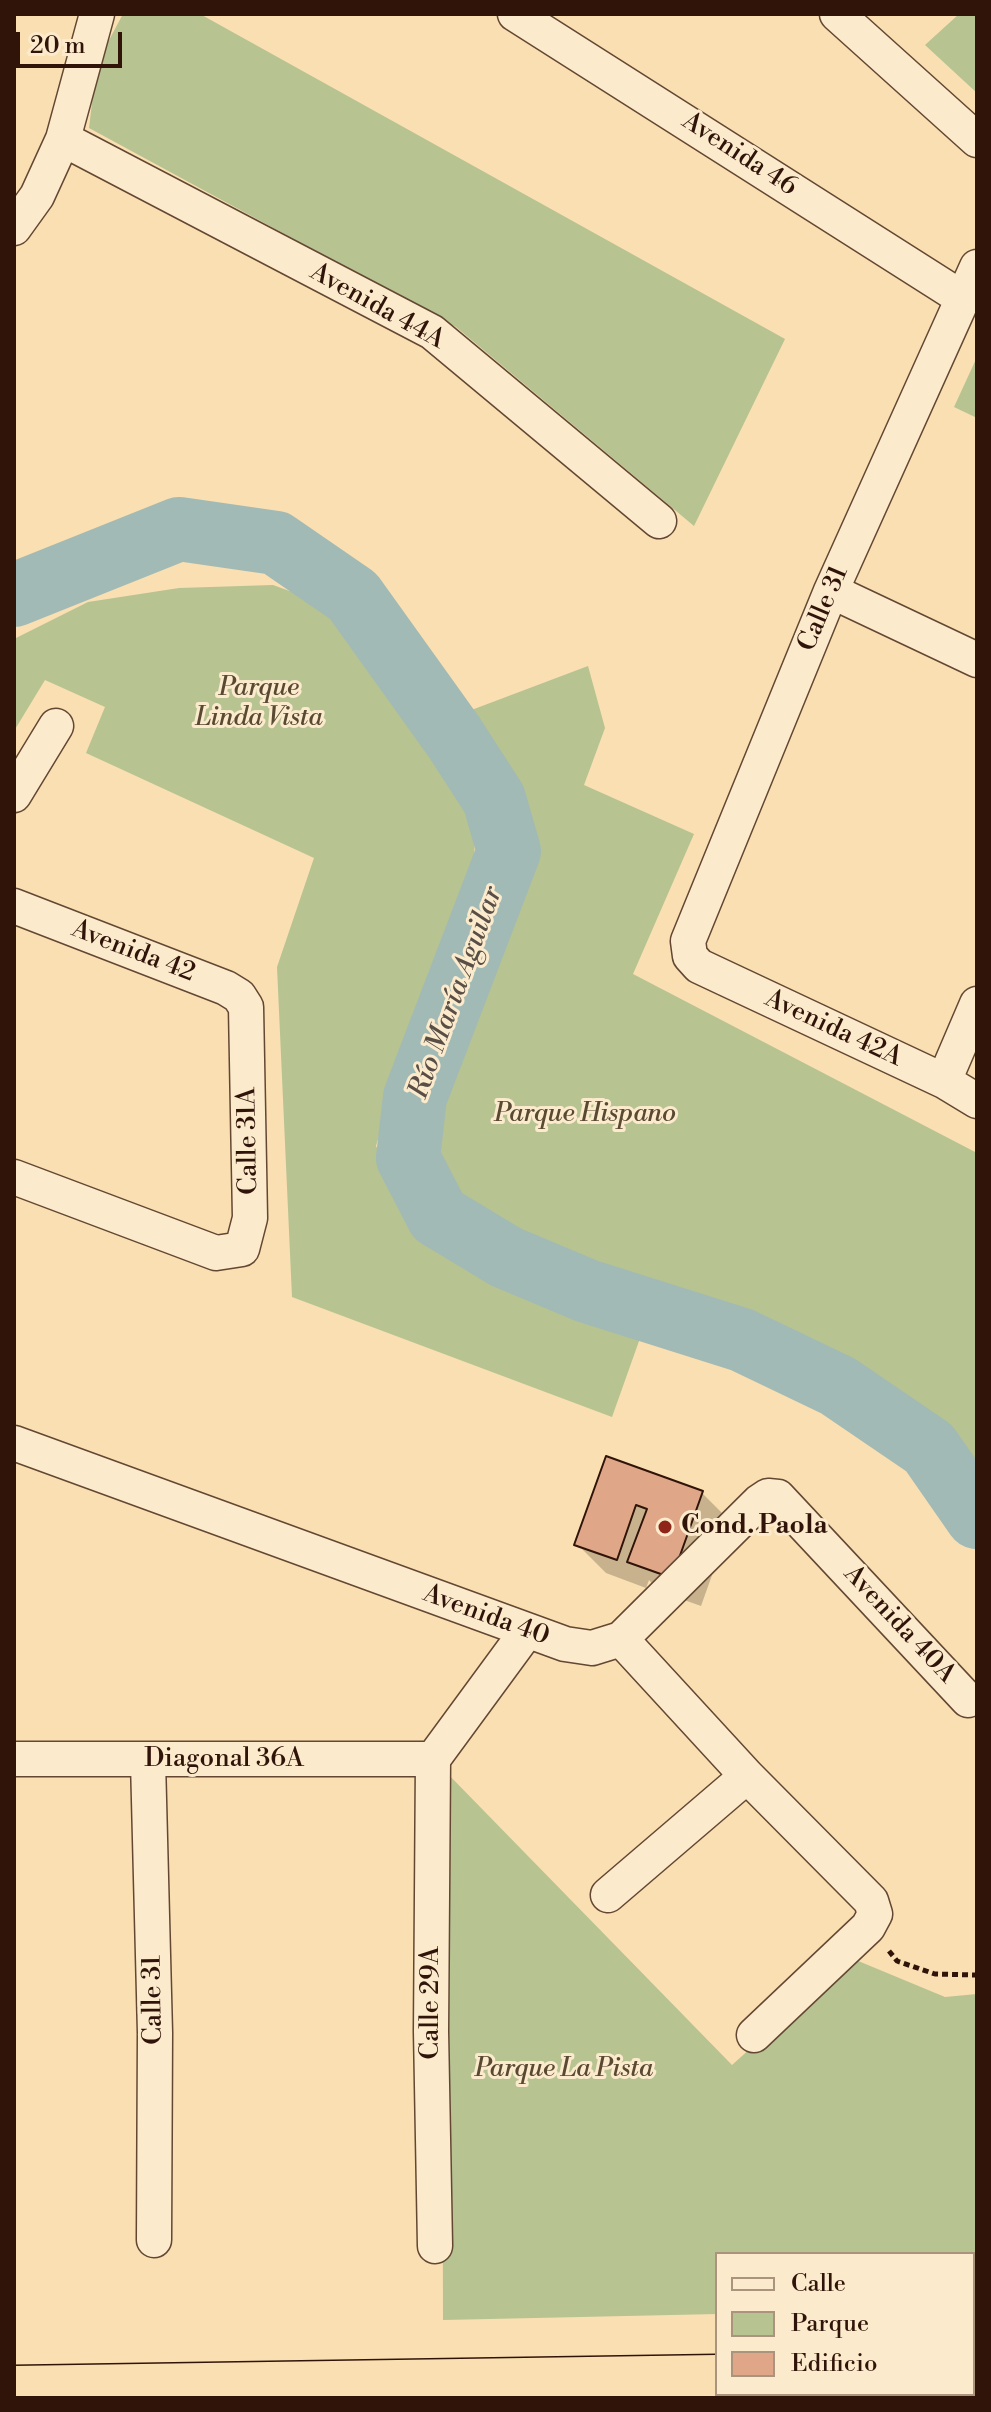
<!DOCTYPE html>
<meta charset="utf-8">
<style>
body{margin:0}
#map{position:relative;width:991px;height:2412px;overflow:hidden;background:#f9dfb1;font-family:"Libre Bodoni",serif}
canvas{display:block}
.frame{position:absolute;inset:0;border:16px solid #311409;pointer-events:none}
.legend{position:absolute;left:715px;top:2252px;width:260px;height:144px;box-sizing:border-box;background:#fbeacc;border:2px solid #aa947e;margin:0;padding:10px 14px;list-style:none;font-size:24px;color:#311409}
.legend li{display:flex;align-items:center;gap:16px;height:40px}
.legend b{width:40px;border:2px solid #aa947e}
.scale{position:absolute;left:16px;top:32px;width:106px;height:36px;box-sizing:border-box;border:4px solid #311409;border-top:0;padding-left:10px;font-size:24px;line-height:28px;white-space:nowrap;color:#311409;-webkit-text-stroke:6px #fbeacc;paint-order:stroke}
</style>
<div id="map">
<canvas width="991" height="2412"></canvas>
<div class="frame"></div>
<ul class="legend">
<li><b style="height:10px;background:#fbeacc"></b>Calle</li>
<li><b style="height:22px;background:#b7c391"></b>Parque</li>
<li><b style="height:22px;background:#dfa788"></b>Edificio</li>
</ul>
<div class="scale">20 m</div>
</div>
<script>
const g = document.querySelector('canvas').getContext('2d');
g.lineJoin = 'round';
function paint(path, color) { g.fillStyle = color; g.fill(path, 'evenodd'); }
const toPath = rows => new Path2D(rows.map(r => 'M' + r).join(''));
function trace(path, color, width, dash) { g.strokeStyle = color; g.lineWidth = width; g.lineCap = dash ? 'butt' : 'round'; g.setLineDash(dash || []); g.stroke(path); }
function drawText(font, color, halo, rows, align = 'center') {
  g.font = font + ' "Libre Bodoni",serif'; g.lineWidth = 6; g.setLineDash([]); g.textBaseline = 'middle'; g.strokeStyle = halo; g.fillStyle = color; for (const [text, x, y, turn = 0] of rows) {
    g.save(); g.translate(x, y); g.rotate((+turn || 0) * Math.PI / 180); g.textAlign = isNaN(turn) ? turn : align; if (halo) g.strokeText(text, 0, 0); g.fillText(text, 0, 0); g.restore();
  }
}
paint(toPath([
 [123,14,200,14,785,339,694,526,456,327,89,128,94,86,108,42],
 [959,14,977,14,977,93,925,45],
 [977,357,977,418,954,407],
 [273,585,328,605,383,670,442,759,475,831,474,873,402,1056,376,1146,406,1210,445,1247,537,1293,644,1327,612,1417,292,1297,277,967,314,858,86,753,105,707,45,680,14,731,14,639,88,602,179,588],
 [588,666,605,728,584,785,694,834,633,974,977,1153,977,1497,941,1443,857,1381,749,1329,515,1248,448,1209,418,1149,428,1096,521,859,507,799,453,717],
 [444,1770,732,2065,851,1958,945,1997,977,1994,977,2308,973,2308,973,2254,717,2254,717,2314,443,2320,442,1826]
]), '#b7c391');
paint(toPath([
 [608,1459,702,1493,731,1522,701,1606,659,1591,649,1580,646,1588,606,1573,577,1544]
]), '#0003');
trace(toPath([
 [14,595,179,529,276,543,353,596,454,737,494,799,509,851,415,1097,408,1158,438,1216,506,1257,587,1291,742,1340,838,1386,929,1448,977,1517]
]), '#a1bab5', 64);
const building = toPath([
 [606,1456,703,1491,672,1578,627,1562,647,1509,636,1505,617,1560,574,1545,606,1456]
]);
paint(building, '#dfa788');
trace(building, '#311409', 2);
const minor = toPath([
 [515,14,962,298],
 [837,14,977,140],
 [63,139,432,332,659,521],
 [14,228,37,196,63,139,97,14],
 [977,267,831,591,688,941,690,956,699,966,944,1081,977,1101],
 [831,591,977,660],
 [14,795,56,726],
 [14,906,226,988,239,996,246,1007,250,1218,242,1249,216,1253,14,1177],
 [944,1081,977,1004],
 [14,1443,565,1644,592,1648,621,1639,747,1776,871,1901,875,1914,868,1927,754,2035],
 [621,1639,759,1502,768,1496,778,1497,968,1700],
 [14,1759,433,1759],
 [433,1759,431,2031,435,2246],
 [433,1759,527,1631],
 [148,1761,155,2033,154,2240],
 [608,1895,747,1776]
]);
const highway = toPath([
 [973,2378,977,2378],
 [14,2388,717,2377]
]);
trace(minor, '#634733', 37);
trace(highway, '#311409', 47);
trace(toPath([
 [889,1951,897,1961,935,1974,977,1975]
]), '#311409', 5, [6, 4]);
trace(minor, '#fbeacc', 34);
trace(highway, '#f9dfb1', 44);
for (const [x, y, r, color] of [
 [665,1527,8,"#8f2418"]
]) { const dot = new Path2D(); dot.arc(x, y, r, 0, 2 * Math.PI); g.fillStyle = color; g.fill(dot); trace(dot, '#fbeacc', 3); }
drawText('26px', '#311409', '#fbeacc', [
 ["Avenida 46",739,155,33],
 ["Avenida 44A",377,307,29],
 ["Calle 31",824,609,-67],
 ["Avenida 42",133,952,21],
 ["Avenida 42A",833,1029,25],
 ["Calle 31A",249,1141,-91],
 ["Avenida 40",486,1616,20],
 ["Avenida 40A",899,1625,47],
 ["Diagonal 36A",224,1760],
 ["Calle 31",154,2000,-91],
 ["Calle 29A",432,2003,-90]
]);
drawText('italic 26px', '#594932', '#fbeacc', [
 ["Parque",259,689],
 ["Linda Vista",259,719],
 ["Parque Hispano",585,1115],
 ["Parque La Pista",564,2070]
]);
drawText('bold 26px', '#311409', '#fbeacc', [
 ["Cond. Paola",681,1527]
], 'left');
drawText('italic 28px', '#584e45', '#fbeacc', [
 ["Río María Aguilar",457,993,-70]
]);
</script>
